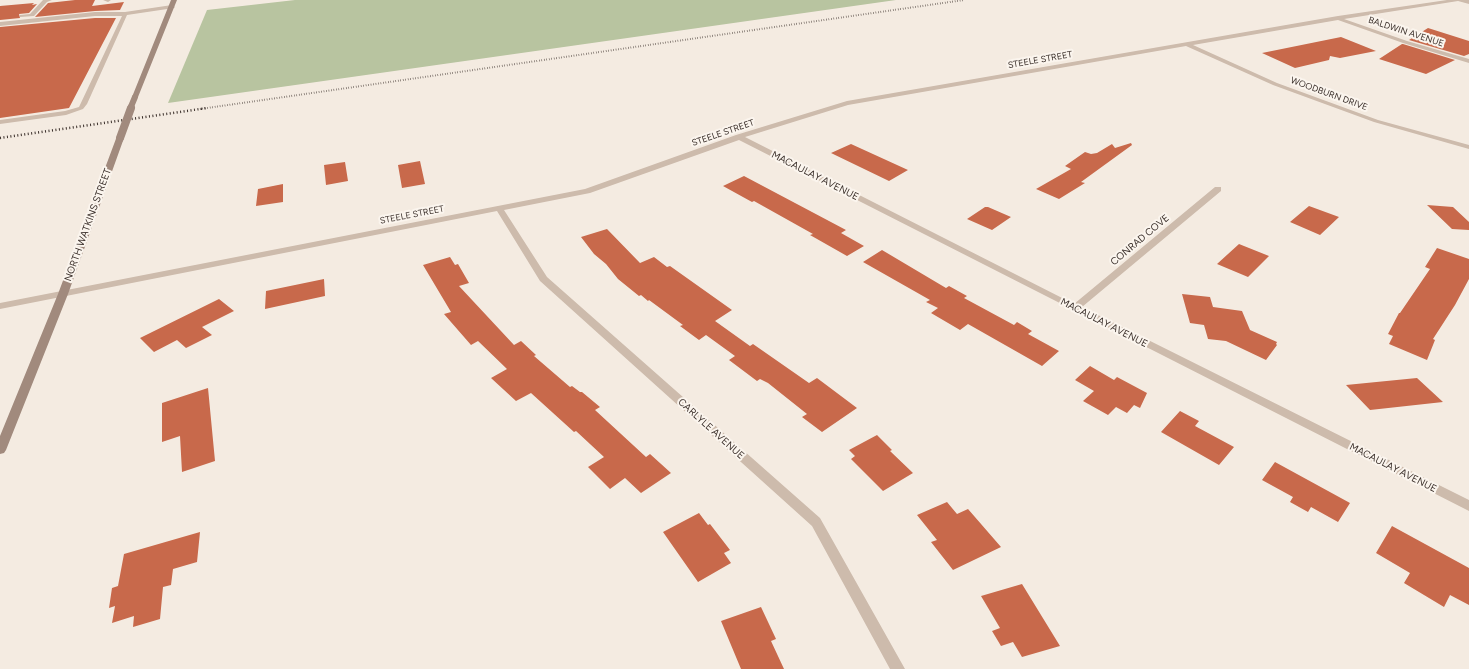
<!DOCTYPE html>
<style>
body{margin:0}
canvas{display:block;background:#f4ebe1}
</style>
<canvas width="1469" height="669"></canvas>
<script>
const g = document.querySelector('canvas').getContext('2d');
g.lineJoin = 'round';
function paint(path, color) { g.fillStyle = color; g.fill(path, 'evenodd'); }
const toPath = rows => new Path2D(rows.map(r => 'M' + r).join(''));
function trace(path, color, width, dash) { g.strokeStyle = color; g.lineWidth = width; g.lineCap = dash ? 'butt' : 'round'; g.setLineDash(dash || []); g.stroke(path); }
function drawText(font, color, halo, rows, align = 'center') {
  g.font = font + ' Figtree,sans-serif'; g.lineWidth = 4; g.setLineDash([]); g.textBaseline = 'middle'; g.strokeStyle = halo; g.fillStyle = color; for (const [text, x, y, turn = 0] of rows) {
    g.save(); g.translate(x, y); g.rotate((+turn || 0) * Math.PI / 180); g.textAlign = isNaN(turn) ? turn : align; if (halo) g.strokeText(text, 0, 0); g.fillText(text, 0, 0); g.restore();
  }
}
paint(toPath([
 [295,0,896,0,168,103,207,10]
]), '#b8c4a0');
paint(toPath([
 [75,0,95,0,92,6,124,2,120,10,95,11,35,17,48,3],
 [34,3,32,5,37,4,29,13,19,14,20,18,0,20,0,6],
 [95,18,116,18,69,108,0,118,0,27],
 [1428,28,1469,41,1469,54,1464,56,1409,40],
 [1341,37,1376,51,1340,58,1330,56,1329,60,1295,68,1262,53],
 [1402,44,1403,44,1455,60,1426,74,1379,59],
 [1131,143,1132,145,1081,182,1085,183,1059,199,1036,189,1071,169,1065,166,1085,152,1091,154,1097,153,1112,144,1115,148],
 [851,144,908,170,889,181,831,153],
 [420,161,425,184,402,188,398,165],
 [345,162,348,181,326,185,324,165],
 [744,176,846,230,841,233,864,246,847,256,810,235,813,234,754,201,752,202,723,186],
 [283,184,283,202,256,206,258,189],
 [1427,205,1453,207,1469,222,1469,230,1452,229],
 [1309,206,1339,217,1320,235,1290,222],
 [985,207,988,207,1011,217,992,230,967,219],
 [607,229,640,263,654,257,667,267,670,266,732,310,715,321,750,346,753,344,809,383,817,378,857,408,822,432,802,417,807,414,768,383,760,379,757,381,729,360,735,356,706,335,699,340,680,326,683,325,649,300,648,301,641,295,639,296,618,279,606,264,594,254,581,237],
 [1239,244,1269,256,1248,277,1217,264],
 [1437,248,1469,259,1469,279,1455,305,1433,339,1435,340,1427,360,1389,344,1393,336,1388,334,1399,313,1400,313,1430,269,1425,267],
 [882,250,946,288,949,286,967,296,964,298,1014,325,1017,322,1032,331,1028,334,1059,351,1042,366,968,324,960,330,931,313,938,308,926,302,930,300,863,262],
 [450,257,455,265,458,264,469,283,459,286,514,345,521,341,536,355,534,356,570,387,572,386,580,392,582,392,600,407,595,410,646,457,650,454,671,473,641,493,625,478,610,489,588,467,604,457,576,431,574,432,531,393,516,401,491,378,507,369,478,341,471,345,444,314,451,312,423,265],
 [324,279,325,296,265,309,266,291],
 [1182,294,1210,297,1213,307,1242,311,1250,330,1277,342,1276,344,1277,345,1266,360,1226,341,1208,339,1204,325,1190,323],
 [219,299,234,311,202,327,212,335,186,348,177,340,154,352,140,338],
 [1090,366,1114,380,1117,377,1147,393,1140,408,1134,405,1127,413,1116,407,1108,415,1083,401,1094,391,1075,380],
 [1417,378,1443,402,1370,410,1346,385],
 [208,388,215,461,182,472,180,436,162,442,162,403],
 [1180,411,1199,421,1195,426,1234,447,1219,465,1161,432],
 [877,435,892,450,890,451,913,473,883,491,851,459,855,456,849,450],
 [1275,462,1350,503,1338,522,1311,507,1308,512,1290,502,1293,497,1262,480],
 [947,502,957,514,968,509,1001,547,953,570,931,542,937,540,917,515],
 [699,513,708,525,710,524,730,550,724,553,731,563,698,582,663,532],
 [1392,526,1469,568,1469,605,1450,595,1444,607,1404,583,1410,573,1376,553],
 [200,532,197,562,173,569,171,585,163,587,160,619,133,627,134,616,112,623,115,606,109,608,112,588,118,586,124,554],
 [1022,584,1060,646,1022,657,1013,642,1001,646,992,631,1000,628,981,596],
 [761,607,776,639,771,641,784,669,741,669,721,621]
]), '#c8694b');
paint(toPath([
 [43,0,52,0,47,2,34,16,20,17,20,15,30,14,43,0],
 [103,0,111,0,108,2,103,0],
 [172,5,175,7,174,8,127,15,87,104,83,109,66,115,0,124,0,120,65,111,79,107,122,16,95,16,0,26,0,22,95,12,125,12,172,5]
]), '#cdbbac');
paint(toPath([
 [1447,0,1469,0,1469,4,1458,1,1344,19,1407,41,1469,59,1469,63,1403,43,1338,20,1193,45,1277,83,1378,120,1469,145,1469,149,1374,122,1273,85,1186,46,848,105,745,137,1074,304,1215,187,1221,187,1221,191,1082,307,1469,500,1469,511,739,140,590,193,504,210,547,277,820,518,905,669,890,669,812,526,540,281,497,211,0,309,0,303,585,189,736,135,847,101,1338,16,1447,0]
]), '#cdbbac');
paint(toPath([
 [171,0,177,0,138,97,133,98,132,97,171,0],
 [117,136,123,136,124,138,68,294,6,450,4,453,0,454,0,436,58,294,117,136]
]), '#a18a7d');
trace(toPath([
 [200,109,964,0]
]), '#3b302b', 2, [0.5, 2]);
trace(toPath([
 [0,138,207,108]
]), '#3b302b', 2.5, [1, 2.5]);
trace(toPath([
 [130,109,135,97]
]), '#a18a7d', 6);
trace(toPath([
 [120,138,131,108]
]), '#a18a7d', 8);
drawText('9px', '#3b302b', '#fbf5ee', [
 ["BALDWIN AVENUE",1406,32,18],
 ["STEELE STREET",1040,60,-10],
 ["WOODBURN DRIVE",1329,94,20],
 ["STEELE STREET",723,133,-19],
 ["STEELE STREET",412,215,-11]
]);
drawText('10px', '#3b302b', '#fbf5ee', [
 ["MACAULAY AVENUE",815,176,27],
 ["NORTH WATKINS STREET",88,225,-70],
 ["CONRAD COVE",1140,240,-40],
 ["MACAULAY AVENUE",1104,323,27],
 ["CARLYLE AVENUE",711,429,42],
 ["MACAULAY AVENUE",1393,468,27]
]);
</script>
